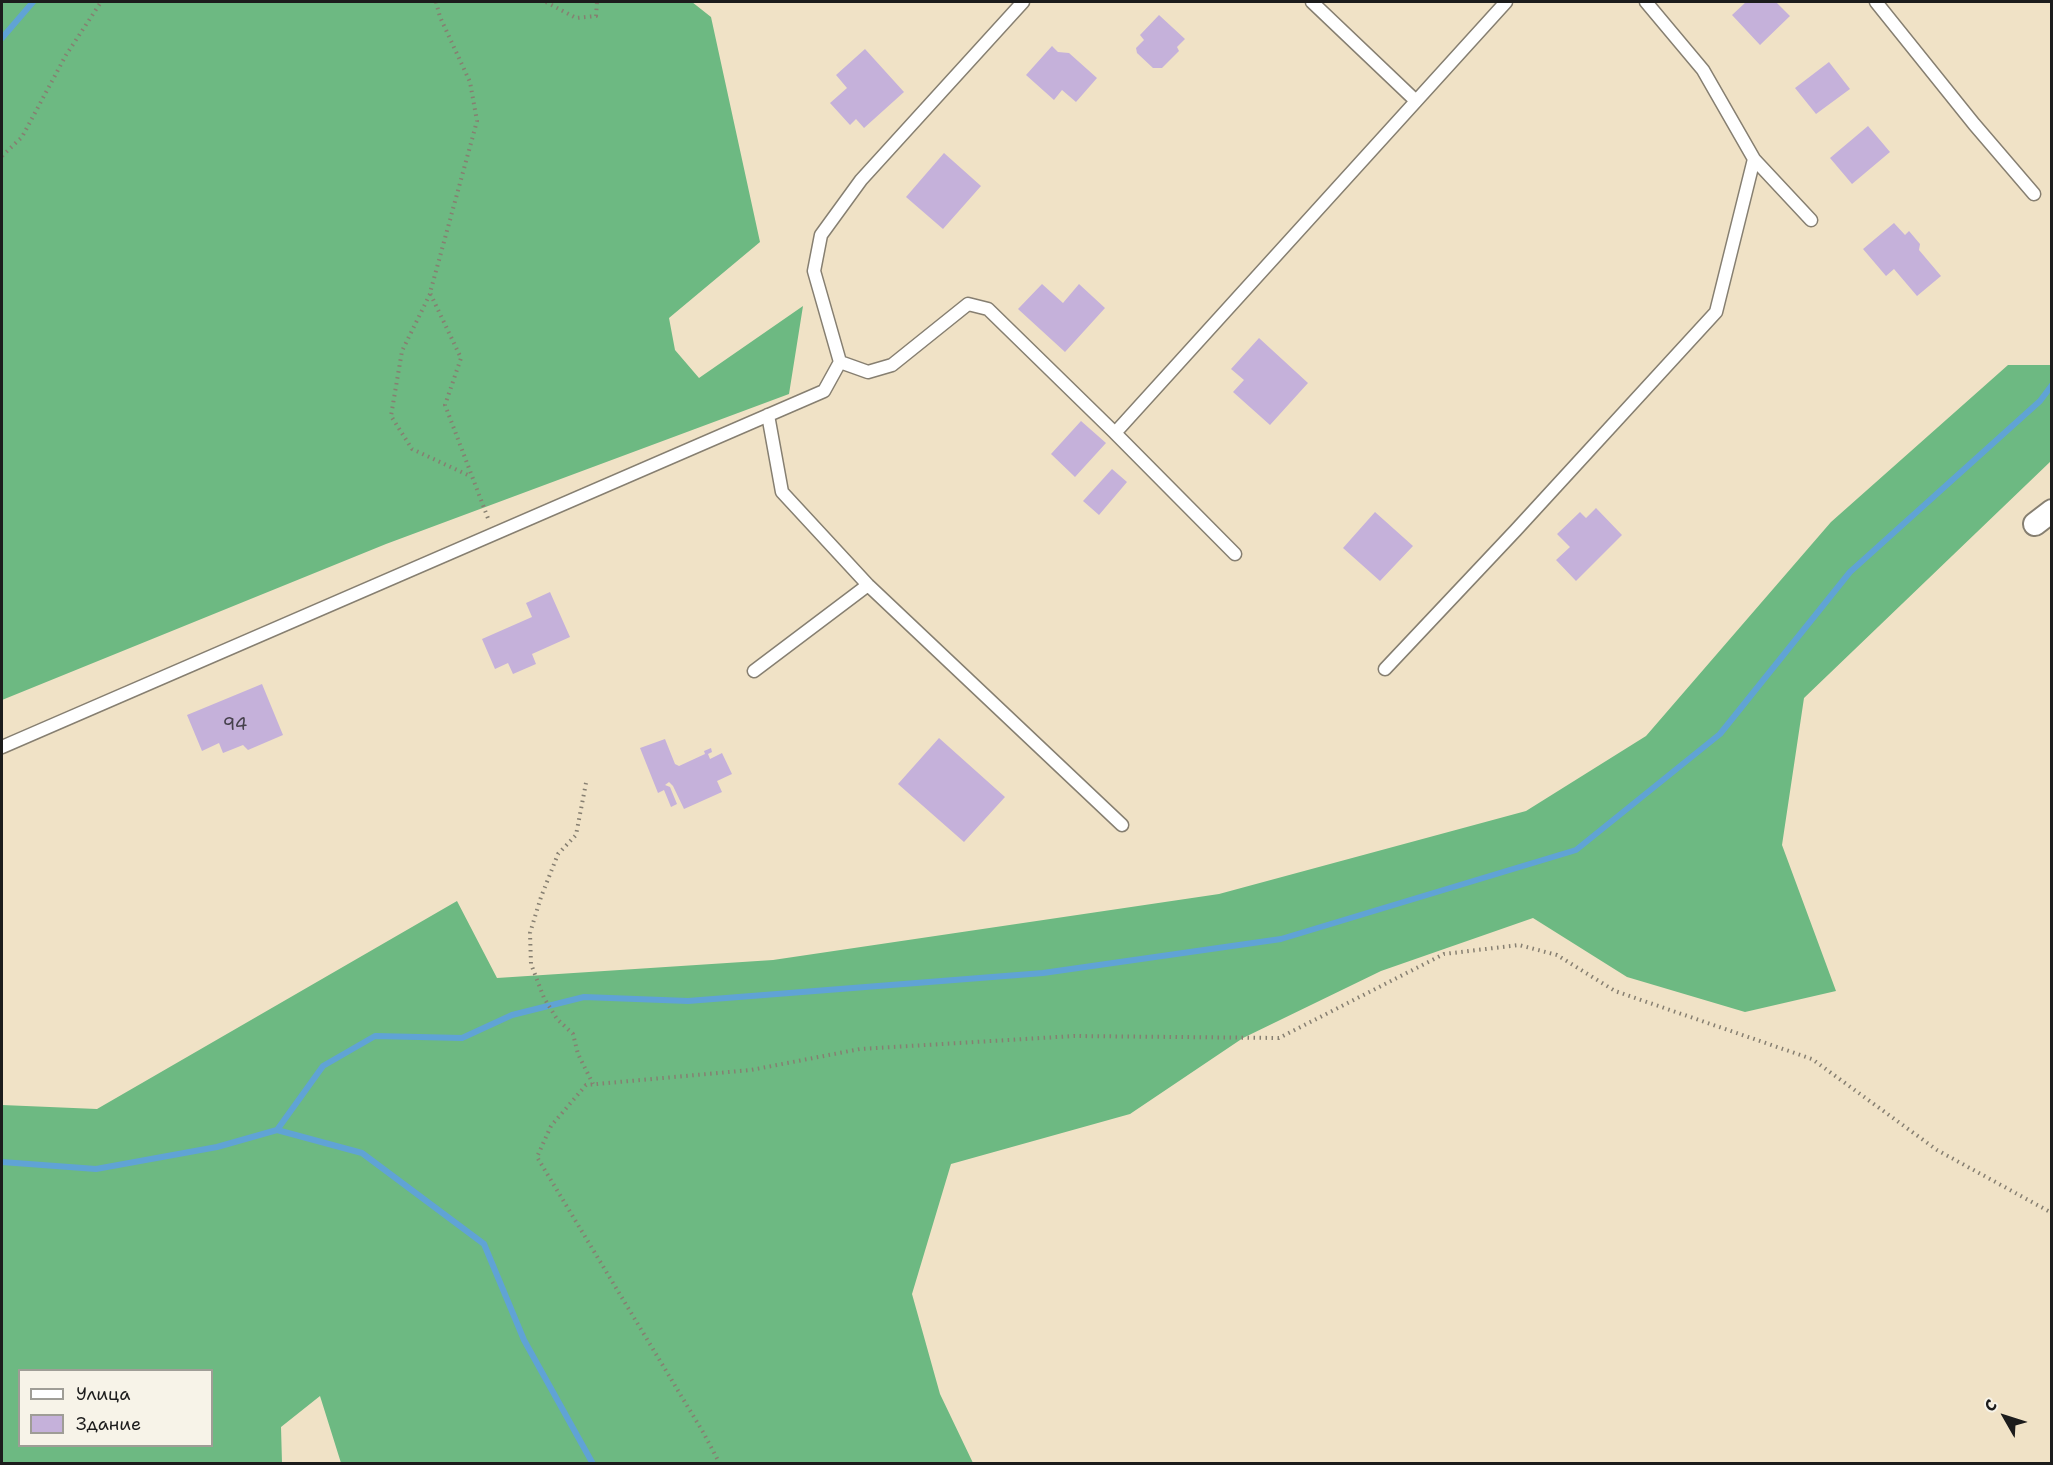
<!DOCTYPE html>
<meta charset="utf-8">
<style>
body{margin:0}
#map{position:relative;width:2053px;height:1465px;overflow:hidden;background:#f0e2c6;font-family:"Shantell Sans",sans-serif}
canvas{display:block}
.frame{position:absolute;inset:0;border:3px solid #1c1c1c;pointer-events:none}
.legend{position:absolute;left:18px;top:1369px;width:195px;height:78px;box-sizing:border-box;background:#f7f3e8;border:2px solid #9f9d96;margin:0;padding:8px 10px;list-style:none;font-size:18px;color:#1c1c1c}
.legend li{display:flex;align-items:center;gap:12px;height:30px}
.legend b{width:30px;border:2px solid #9f9d96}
.north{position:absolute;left:1975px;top:1387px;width:60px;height:60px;-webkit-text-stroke:4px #f7f3e8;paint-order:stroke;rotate:309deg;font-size:16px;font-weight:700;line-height:24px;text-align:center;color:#1c1c1c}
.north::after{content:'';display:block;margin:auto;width:21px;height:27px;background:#1c1c1c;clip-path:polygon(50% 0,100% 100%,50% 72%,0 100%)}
</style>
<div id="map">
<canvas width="2053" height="1465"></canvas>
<div class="frame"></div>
<ul class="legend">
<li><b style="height:8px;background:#fff"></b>Улица</li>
<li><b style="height:16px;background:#c5b1da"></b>Здание</li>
</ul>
<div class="north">С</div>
</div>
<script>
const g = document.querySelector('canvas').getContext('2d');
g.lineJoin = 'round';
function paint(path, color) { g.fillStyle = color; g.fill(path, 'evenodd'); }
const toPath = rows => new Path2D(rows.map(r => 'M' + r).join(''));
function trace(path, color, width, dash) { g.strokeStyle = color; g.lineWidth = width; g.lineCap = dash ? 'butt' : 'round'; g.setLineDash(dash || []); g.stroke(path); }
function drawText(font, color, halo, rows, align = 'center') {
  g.font = font + ' "Shantell Sans",sans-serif'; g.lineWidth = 5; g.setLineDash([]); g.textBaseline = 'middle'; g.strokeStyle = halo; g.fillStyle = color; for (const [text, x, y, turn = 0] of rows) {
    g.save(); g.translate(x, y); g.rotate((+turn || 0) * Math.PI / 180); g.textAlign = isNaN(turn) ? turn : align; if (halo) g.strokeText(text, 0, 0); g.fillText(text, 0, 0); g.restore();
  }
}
paint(toPath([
 [2,2,692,2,711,17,760,242,669,318,675,350,699,378,803,306,789,394,386,544,2,700],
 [2008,365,2051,365,2051,461,1804,698,1782,845,1836,991,1745,1012,1627,977,1533,918,1381,971,1243,1038,1130,1114,951,1164,912,1294,940,1394,973,1463,341,1463,320,1396,281,1427,282,1463,2,1463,2,1105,97,1109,457,901,497,978,773,960,1219,894,1526,811,1646,736,1831,522],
 [20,1370,212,1370,212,1446,20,1446]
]), '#6db982');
trace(toPath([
 [2,38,33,2],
 [277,1130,323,1066,375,1036,462,1038,512,1015,584,997,688,1001,1043,973,1281,939,1576,850,1720,734,1850,572,2040,401,2052,385],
 [2,1162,96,1169,217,1147,277,1130,362,1153,484,1244,524,1340,593,1464]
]), '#60a3d5', 6);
paint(toPath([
 [1746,2,1776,2,1790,16,1760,45,1732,15],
 [1159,15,1185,39,1177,47,1179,51,1162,68,1153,68,1137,53,1136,48,1144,40,1140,35],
 [1052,46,1058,52,1069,53,1097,78,1076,102,1062,90,1054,100,1026,75],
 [865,49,904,92,864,128,856,119,850,125,830,103,847,88,836,75],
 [1829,62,1850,89,1816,114,1795,88],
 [1868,126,1890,152,1852,184,1830,158],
 [944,153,981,186,943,229,906,197],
 [1894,223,1905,235,1909,231,1920,244,1919,250,1941,276,1917,296,1894,269,1886,276,1863,249],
 [1042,284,1063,303,1079,284,1105,308,1065,352,1018,309],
 [1259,338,1308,383,1270,425,1233,392,1244,380,1231,369],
 [1081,421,1106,443,1075,477,1051,454],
 [1112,469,1127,482,1099,515,1083,501],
 [1596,508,1622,535,1576,581,1556,560,1570,547,1557,534,1580,512,1586,518],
 [1375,512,1413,546,1380,581,1343,548],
 [550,592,570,637,532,654,536,664,513,674,508,663,495,669,482,639,532,617,526,603],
 [262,684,283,735,248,750,243,745,223,753,219,743,202,751,187,715],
 [939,738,1005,797,964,842,898,784],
 [665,739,675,764,679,766,705,754,704,751,711,748,712,752,708,754,710,759,722,753,732,774,717,781,722,792,684,809,673,786,669,782,665,785,670,787,677,804,671,807,664,790,658,793,640,748]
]), '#c5b1da');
const service = toPath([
 [1312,2,1416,101],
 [1876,2,1974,124,2034,194],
 [1754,159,1811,220],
 [840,362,868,372,892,365,968,304,988,309,1115,433,1506,2],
 [768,415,782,492,868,585,1122,825],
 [1115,433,1235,554],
 [1385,669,1516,530,1716,312,1754,159,1703,70,1646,2],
 [754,671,868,585],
 [2,747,824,391,840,362,814,271,821,235,861,180,1023,2]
]);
const minor = toPath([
 [2035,524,2052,511]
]);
trace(service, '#867f71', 15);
trace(minor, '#867f71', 26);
trace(toPath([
 [436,2,440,17,470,82,477,121,430,293,461,358,445,405,489,521],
 [546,2,576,18,596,16,597,2],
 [2,156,22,137,66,55,101,2],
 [430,294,402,351,391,416,412,449,470,476],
 [586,783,576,835,558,854,541,897,530,933,531,964,544,998,557,1019,573,1034,578,1054,593,1084],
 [720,1464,703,1432,537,1157,551,1126,586,1085,751,1070,860,1049,1074,1036,1279,1038,1444,954,1519,945,1557,955,1615,991,1812,1059,1937,1150,2052,1213]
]), '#867f71', 4, [1.5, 4.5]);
trace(service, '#fff', 12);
trace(minor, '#fff', 22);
drawText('18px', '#46414c', null, [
 ["94",235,725]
]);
</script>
